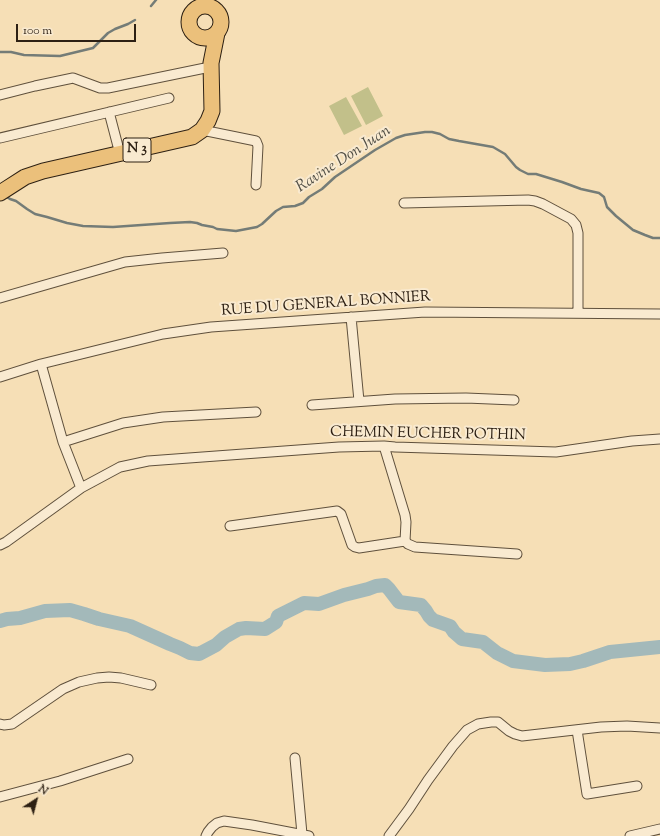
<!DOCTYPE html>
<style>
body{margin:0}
#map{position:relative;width:660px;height:836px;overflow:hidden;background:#f6dfb6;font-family:"Sorts Mill Goudy",serif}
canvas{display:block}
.north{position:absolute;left:16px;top:780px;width:40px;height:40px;-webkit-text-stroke:3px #f9ead0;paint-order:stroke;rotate:36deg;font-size:11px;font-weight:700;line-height:16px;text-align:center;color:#2d2013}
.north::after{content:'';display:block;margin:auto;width:14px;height:18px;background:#2d2013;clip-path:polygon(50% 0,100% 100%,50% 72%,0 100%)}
.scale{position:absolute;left:16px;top:24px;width:120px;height:18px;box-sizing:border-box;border:2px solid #2d2013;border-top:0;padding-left:5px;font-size:12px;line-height:14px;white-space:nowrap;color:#2d2013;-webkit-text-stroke:3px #f9ead0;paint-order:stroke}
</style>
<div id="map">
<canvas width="660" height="836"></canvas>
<div class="north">N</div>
<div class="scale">100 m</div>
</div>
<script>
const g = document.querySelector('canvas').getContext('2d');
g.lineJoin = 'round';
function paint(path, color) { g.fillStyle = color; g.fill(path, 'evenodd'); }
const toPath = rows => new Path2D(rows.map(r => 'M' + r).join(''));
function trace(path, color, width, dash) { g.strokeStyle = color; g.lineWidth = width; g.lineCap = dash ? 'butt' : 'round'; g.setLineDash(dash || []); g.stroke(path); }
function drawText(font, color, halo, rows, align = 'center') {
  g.font = font + ' "Sorts Mill Goudy",serif'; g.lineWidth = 4; g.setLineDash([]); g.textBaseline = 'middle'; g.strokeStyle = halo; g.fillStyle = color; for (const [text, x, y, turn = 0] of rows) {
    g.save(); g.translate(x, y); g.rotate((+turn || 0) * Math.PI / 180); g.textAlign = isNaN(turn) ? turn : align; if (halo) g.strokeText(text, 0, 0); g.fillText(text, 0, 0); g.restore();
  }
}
paint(toPath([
 [368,87,383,116,366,125,351,96],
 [346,97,362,126,344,135,329,106]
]), '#c2c08a');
trace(toPath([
 [151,6,156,0],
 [0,52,11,52,24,55,60,56,93,48,108,33,115,29,128,24,135,20],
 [5,196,10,199,16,201,27,209,35,214,47,217,67,223,83,226,113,227,170,223,190,222,197,223,202,225,213,227,217,229,236,231,257,227,262,224,276,211,283,207,295,206,303,203,309,197,322,189,335,177,375,150,396,138,405,135,425,132,432,132,440,134,449,139,459,141,493,147,505,154,516,167,520,170,528,174,536,174,562,182,581,189,599,193,604,197,607,207,616,216,633,230,645,235,653,238,660,238]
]), '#747c77', 2.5);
trace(toPath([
 [0,621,7,619,20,618,45,611,70,610,84,614,99,619,130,626,170,644,180,648,190,653,199,654,216,645,225,637,239,629,246,628,265,629,276,622,278,616,304,603,319,604,344,595,368,589,376,586,385,585,389,589,399,602,421,605,426,611,429,616,433,620,450,626,454,632,462,639,483,642,497,653,513,661,545,665,570,664,583,661,610,652,660,647]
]), '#a3b9ba', 14);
const minor = toPath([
 [0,95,35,86,73,78,100,88,108,88,210,67],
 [109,112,120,154],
 [202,130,256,141,258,146,256,185],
 [0,138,169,98],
 [404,203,528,200,535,201,543,204,571,219,576,225,578,233,578,313],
 [0,298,125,262,162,258,223,253],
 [351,317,359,401],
 [41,364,63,442,81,488],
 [0,377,41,364,163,334,211,327,425,312,660,314],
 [312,405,395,399,466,398,514,400],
 [63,442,123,423,163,417,256,412],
 [384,446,405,515,406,522,405,541,408,544,415,547,517,554],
 [230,526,337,511,341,514,352,545,355,547,359,548,405,541],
 [0,545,6,542,81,488,120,467,148,461,339,447,384,446,395,447,556,452,632,441,660,439],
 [0,724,4,725,12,724,63,689,79,682,97,678,109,677,121,678,151,685],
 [577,730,587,794,637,786],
 [295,758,302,834],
 [0,797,60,781,128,759],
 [206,836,208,832,212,827,217,823,224,821,252,825,309,836],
 [389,836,409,809,428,780,453,746,467,730,478,724,491,722,498,722,509,731,515,734,522,736,601,727,627,726,660,728],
 [630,836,660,829]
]);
const primary = toPath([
 '189 22a16 16 0 1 1 32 0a16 16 0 1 1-32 0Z',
 [0,193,25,177,43,171,192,137,202,130,208,121,212,111,211,63,217,33]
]);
trace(minor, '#5f503c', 11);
trace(primary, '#2d2013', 17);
trace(minor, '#f9ead0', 9);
trace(primary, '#ebc07b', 15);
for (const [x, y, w] of [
 [137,150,28]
]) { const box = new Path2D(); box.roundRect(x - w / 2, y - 12, w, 24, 3); g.fillStyle = '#f9ead0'; g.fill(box); trace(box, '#2d2013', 1); }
drawText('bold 14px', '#2d2013', null, [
 ["N 3",137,150]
]);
drawText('15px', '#2d2013', '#f9ead0', [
 ["RUE DU GENERAL BONNIER",326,305,-4],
 ["CHEMIN EUCHER POTHIN",428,435,1]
]);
drawText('italic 16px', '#504e45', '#f9ead0', [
 ["Ravine Don Juan",344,160,-33]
]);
</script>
